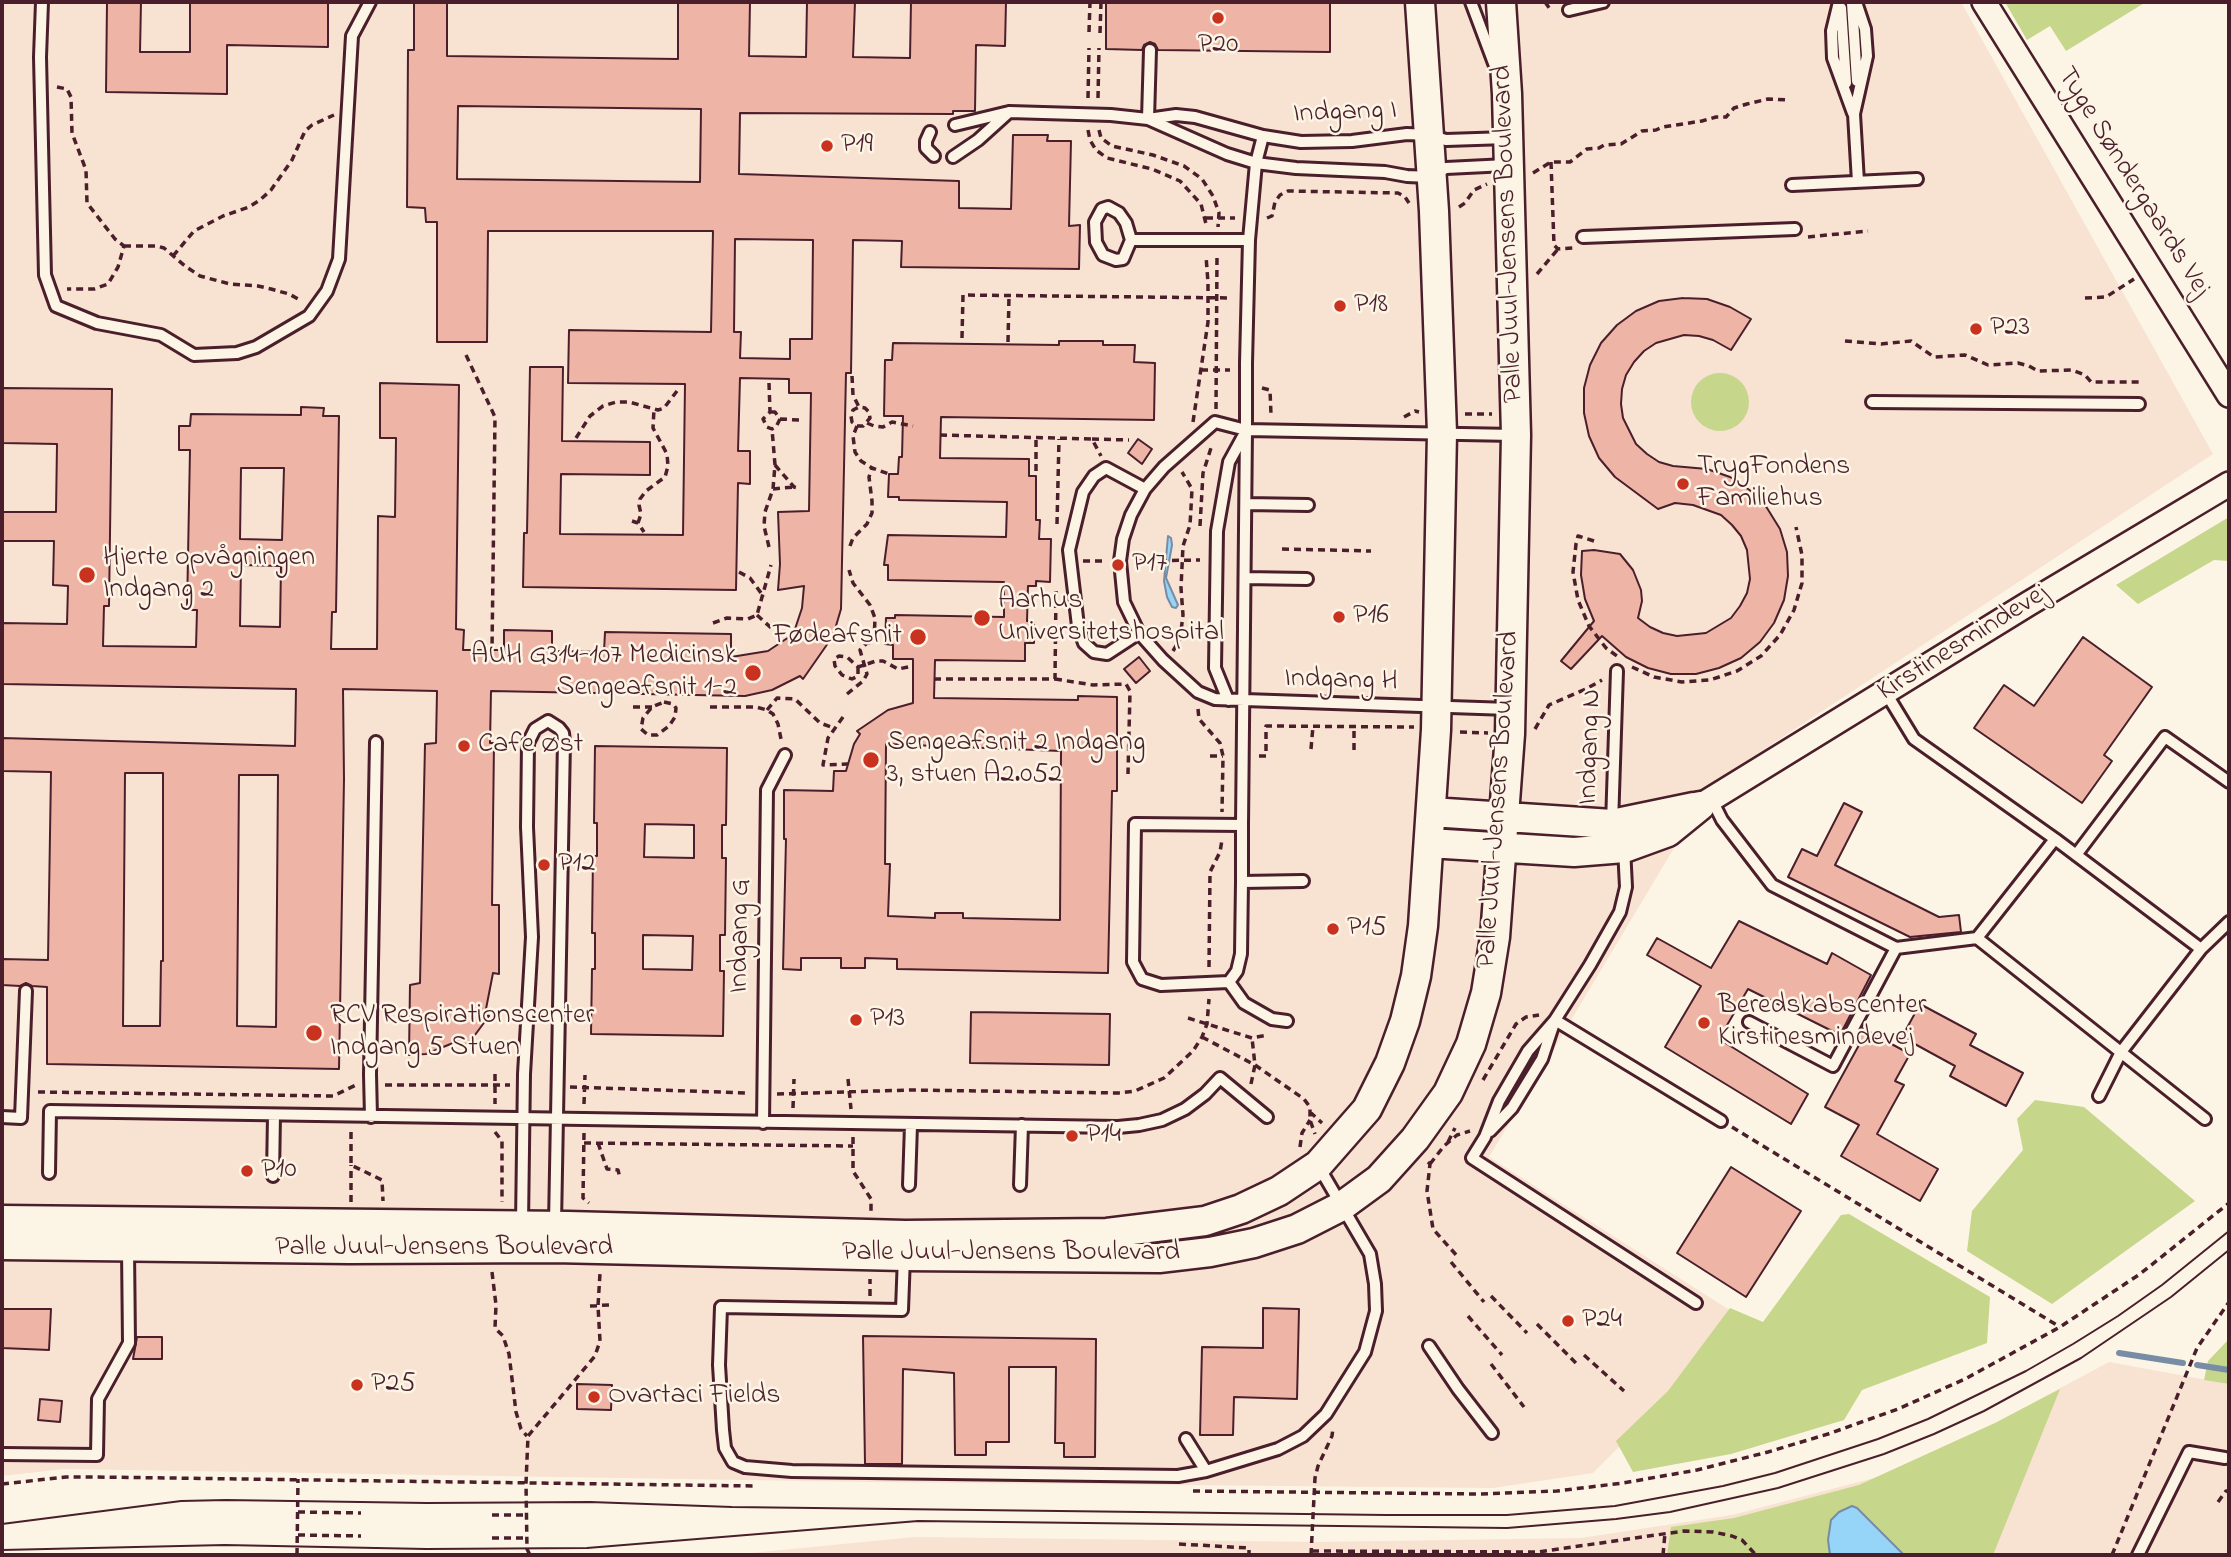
<!DOCTYPE html>
<meta charset="utf-8">
<style>
body{margin:0}
#map{position:relative;width:2231px;height:1557px;overflow:hidden;background:#fcf5e5;font-family:"Indie Flower",sans-serif}
canvas{display:block}
.frame{position:absolute;inset:0;border:4px solid #4a1f2b;pointer-events:none}
</style>
<div id="map">
<canvas width="2231" height="1557"></canvas>
<div class="frame"></div>
</div>
<script>
const g = document.querySelector('canvas').getContext('2d');
g.lineJoin = 'round';
function paint(path, color) { g.fillStyle = color; g.fill(path, 'evenodd'); }
const toPath = rows => new Path2D(rows.map(r => 'M' + r).join(''));
function trace(path, color, width, dash) { g.strokeStyle = color; g.lineWidth = width; g.lineCap = dash ? 'butt' : 'round'; g.setLineDash(dash || []); g.stroke(path); }
function drawText(font, color, halo, rows, align = 'center') {
  g.font = font + ' "Indie Flower",sans-serif'; g.lineWidth = 5; g.setLineDash([]); g.textBaseline = 'middle'; g.strokeStyle = halo; g.fillStyle = color; for (const [text, x, y, turn = 0] of rows) {
    g.save(); g.translate(x, y); g.rotate((+turn || 0) * Math.PI / 180); g.textAlign = isNaN(turn) ? turn : align; if (halo) g.strokeText(text, 0, 0); g.fillText(text, 0, 0); g.restore();
  }
}
paint(toPath([
 [2,2,1961,2,2213,454,1713,783,1489,1157,1731,1311,1670,1396,1593,1473,1493,1488,870,1482,64,1469,2,1476],
 [2109,1362,2229,1384,2229,1555,731,1555,914,1537,1319,1542,1581,1538,1732,1515,1874,1478,1995,1423]
]), '#f8e2d2');
paint(toPath([
 [2005,2,2146,2,2066,51,2050,26,2027,40],
 '1691 402a29 29 0 1 1 58 0a29 29 0 1 1-58 0Z',
 [2229,517,2229,561,2214,560,2138,604,2116,585],
 [2035,1100,2084,1107,2195,1201,2052,1304,1967,1251,1972,1211,2023,1150,2017,1119],
 [1849,1214,1990,1297,1987,1343,1862,1390,1844,1420,1731,1454,1633,1472,1616,1441,1668,1391,1730,1308,1763,1322,1841,1215],
 [2229,1339,2229,1384,2204,1380,2208,1361],
 [2060,1389,1993,1555,1667,1555,1671,1527,1734,1518,1859,1485,1995,1423]
]), '#c6d68b');
const water = toPath([
 [1168,536,1171,538,1172,545,1166,578,1178,605,1176,608,1172,607,1167,597,1164,581,1168,536],
 [1852,1506,1857,1508,1904,1555,1830,1555,1828,1540,1831,1520,1839,1512,1852,1506]
]);
paint(water, '#96d5f7');
trace(water, '#788ca5', 2);
trace(toPath([
 [2119,1353,2183,1363],
 [2197,1365,2229,1370]
]), '#788ca5', 6);
const building = toPath([
 [107,2,141,2,140,52,190,52,190,2,328,2,328,47,227,45,227,94,106,92,107,2],
 [414,2,447,2,447,56,678,59,678,2,750,2,749,56,806,57,807,2,855,2,853,57,910,58,911,2,1006,2,1005,46,976,45,975,111,953,111,953,114,740,113,739,174,959,181,959,208,1011,209,1013,135,1048,135,1047,141,1071,141,1069,226,1080,225,1079,269,901,267,902,241,853,240,851,373,846,373,841,609,833,636,803,679,800,676,772,690,745,696,491,691,490,743,494,743,492,905,499,905,499,974,493,973,485,1014,489,1016,472,1039,463,1047,458,1041,426,1054,409,1055,410,985,420,983,425,744,436,743,437,691,343,689,344,779,339,1069,47,1064,47,987,32,986,26,983,20,986,2,985,2,959,48,960,51,772,2,771,2,738,295,746,296,689,2,684,2,623,67,624,68,586,53,585,54,541,2,541,2,512,56,512,57,444,2,443,2,388,112,389,109,606,104,606,103,646,196,647,197,610,187,610,190,450,179,450,179,426,190,426,191,414,301,415,301,407,324,408,323,416,339,416,336,612,332,612,331,649,377,649,378,516,395,517,396,438,380,438,380,383,459,385,456,629,464,630,463,650,504,650,504,630,552,631,552,651,604,652,605,632,731,634,731,657,768,651,789,637,795,629,802,608,804,586,778,590,780,564,778,512,809,511,811,393,789,393,789,379,740,378,738,451,750,451,750,484,738,483,736,590,523,587,524,533,527,533,530,367,563,367,562,441,650,442,650,475,561,474,560,534,683,535,685,384,568,383,569,330,711,332,713,231,488,231,487,342,437,342,437,222,426,222,425,208,407,207,408,50,414,50,414,2],
 [458,106,701,109,700,182,457,179,458,106],
 [735,239,813,240,812,339,790,339,790,359,740,358,741,332,734,332,735,239],
 [241,468,284,468,282,540,240,539,241,468],
 [241,565,281,566,280,627,240,626,241,565],
 [125,773,163,773,163,961,161,961,160,1026,123,1026,125,773],
 [239,775,278,775,276,1027,237,1026,239,775],
 [1106,2,1330,2,1330,52,1158,50,1155,44,1150,42,1144,45,1142,50,1106,49,1106,2],
 [1683,298,1707,299,1730,307,1751,319,1731,350,1713,340,1699,336,1684,335,1656,343,1644,351,1634,362,1626,375,1622,389,1621,404,1623,418,1636,444,1647,454,1659,462,1673,466,1707,469,1730,477,1751,491,1767,508,1780,529,1787,552,1788,576,1784,600,1774,623,1760,642,1741,658,1719,668,1696,674,1671,674,1648,668,1626,657,1602,636,1571,669,1561,661,1594,621,1585,599,1581,575,1582,551,1594,550,1620,554,1633,570,1641,590,1642,601,1638,618,1650,627,1663,633,1677,636,1706,633,1731,618,1740,606,1747,593,1750,579,1747,550,1741,536,1732,525,1721,515,1693,505,1675,503,1658,509,1615,477,1599,458,1589,436,1584,413,1584,388,1590,365,1601,343,1617,325,1636,311,1659,301,1683,298],
 [1059,341,1103,341,1103,345,1135,345,1134,362,1155,363,1154,420,941,417,940,458,1029,459,1029,476,1036,476,1036,520,1040,520,1039,539,1051,539,1050,582,1036,581,1036,586,1028,586,1027,621,1034,622,1034,643,1025,643,1025,661,935,660,934,698,1078,700,1078,696,1117,697,1117,791,1112,791,1108,973,897,969,897,959,865,958,865,968,841,968,841,958,801,958,801,970,783,969,786,839,784,839,784,790,833,791,834,771,846,771,854,744,860,734,857,731,888,710,913,703,913,659,893,659,893,645,885,644,886,618,895,618,895,615,1004,617,1004,582,888,580,888,565,884,565,888,535,1006,537,1007,502,899,500,899,497,888,497,889,474,898,474,899,457,902,457,903,416,884,416,885,360,892,360,893,343,1059,345,1059,341],
 [886,744,1061,751,1060,920,963,918,963,913,935,913,935,918,888,916,890,864,885,864,886,744],
 [1138,439,1152,449,1142,464,1128,453,1138,439],
 [2083,637,2152,687,2104,755,2112,761,2082,803,1974,728,2004,685,2034,706,2083,637],
 [1139,657,1150,671,1136,683,1124,669,1139,657],
 [595,746,727,748,726,825,722,825,722,858,726,858,725,935,720,935,720,971,724,971,723,1036,591,1034,592,969,595,969,595,933,592,933,593,856,597,856,597,823,594,823,595,746],
 [645,824,694,825,694,858,644,857,645,824],
 [643,935,693,936,692,970,643,969,643,935],
 [1844,803,1862,812,1835,865,1939,917,1959,915,1961,932,1910,937,1788,877,1802,849,1817,856,1844,803],
 [1739,921,1827,964,1832,953,1871,975,1840,1035,1748,989,1719,1039,1808,1094,1791,1124,1665,1047,1701,986,1647,955,1657,938,1711,968,1739,921],
 [1920,1004,1976,1034,1970,1045,2023,1073,2006,1106,1950,1076,1955,1066,1902,1037,1920,1004],
 [971,1012,1110,1014,1109,1065,970,1063,971,1012],
 [1862,1028,1910,1054,1895,1081,1904,1085,1877,1134,1938,1169,1920,1201,1841,1156,1859,1125,1825,1107,1859,1045,1855,1042,1862,1028],
 [1731,1167,1801,1211,1746,1297,1677,1253,1731,1167],
 [1263,1308,1299,1309,1297,1399,1234,1397,1233,1435,1200,1435,1202,1347,1263,1348,1263,1308],
 [2,1309,51,1309,49,1350,2,1348,2,1309],
 [863,1336,1096,1339,1095,1457,1064,1457,1064,1443,1055,1443,1056,1367,1009,1367,1009,1442,986,1442,986,1455,955,1455,954,1373,903,1369,902,1464,865,1464,863,1336],
 [137,1337,162,1337,162,1359,133,1359,137,1337],
 [577,1384,612,1385,611,1410,577,1409,577,1384],
 [40,1399,62,1401,60,1422,38,1420,40,1399]
]);
paint(building, '#eeb5a7');
trace(building, '#4a1f2b', 2);
const service = toPath([
 [42,2,40,57,45,275,56,306,97,323,161,335,194,355,237,353,256,347,309,316,327,291,339,259,352,36,370,2],
 [1471,2,1495,66],
 [1839,2,1832,31,1833,58,1853,113],
 [1856,2,1865,29,1867,56,1854,114,1858,182],
 [1852,3,1857,81],
 [1841,8,1846,83],
 [1569,10,1603,2],
 [1009,112,1111,115,1148,119,1176,115,1195,117,1263,136,1301,142,1352,141,1407,134,1429,135,1446,140,1507,138],
 [1148,119,1227,154,1256,163,1296,168,1385,172,1407,176,1430,177,1446,168,1507,165],
 [1148,119,1150,50],
 [930,132,926,141,926,148,934,156],
 [953,157,978,140,1009,112,955,125],
 [1792,185,1917,179],
 [1583,237,1795,229],
 [1131,240,1126,223,1119,213,1108,207,1102,209,1095,222,1096,242,1103,255,1116,260,1123,259,1131,240,1249,240],
 [1872,402,2139,404],
 [1246,504,1308,505],
 [1245,578,1307,579],
 [1139,633,1107,654,1094,652,1084,643,1078,626,1069,550,1083,492,1094,476,1106,468,1145,489],
 [1886,693,1914,739,2055,839,2201,949],
 [1228,700,1215,668,1217,531,1229,462,1246,431],
 [1509,709,1215,699,1198,692,1163,660,1139,633,1124,602,1120,561,1123,539,1131,515,1145,489,1164,467,1215,422,1246,430,1515,435],
 [1711,798,1722,820,1772,885,1896,948,1977,938,2055,839],
 [1612,824,1617,671],
 [1242,825,1135,824,1133,962,1142,979,1161,985,1229,982,1237,971,1241,954,1242,882,1242,825,1246,430,1246,363,1249,240,1256,163,1263,136],
 [1624,848,1626,887,1620,912,1590,965,1555,1020,1721,1121],
 [2076,855,2165,737,2229,782],
 [1242,882,1303,881],
 [1977,938,2205,1119],
 [1229,982,1244,1003,1272,1019,1287,1021],
 [1555,1020,1528,1051,1499,1101,1485,1137,1472,1158,1696,1303],
 [1749,1022,1833,1066,1896,948],
 [2099,1096,2121,1052,2201,949,2229,922],
 [2,1117,21,1118,26,991],
 [371,1117,370,1074,376,742],
 [763,1123,767,790,785,755],
 [1490,1131,1512,1108,1542,1059,1553,1026],
 [49,1173,50,1111,1118,1127,1139,1125,1162,1120,1185,1109,1205,1094,1220,1078,1267,1117],
 [273,1176,274,1115],
 [909,1185,911,1125],
 [1020,1185,1022,1125],
 [522,1224,524,1074,532,937,527,827,528,743,535,729,548,721,559,728,563,733,564,741,555,1224],
 [904,1256,902,1310,721,1307,719,1365,723,1430,725,1448,733,1462,745,1467,792,1471,1178,1476,1206,1471,1278,1449,1303,1436,1326,1414,1365,1352,1376,1311,1375,1284,1370,1254,1319,1167],
 [1429,1346,1458,1389,1492,1433],
 [1186,1439,1206,1471],
 [2,1454,97,1455,98,1399,129,1343,128,1249],
 [2138,1555,2189,1452,2225,1458]
]);
const minor = toPath([
 [1984,2,2229,395],
 [1700,806,2028,604,2229,484]
]);
const tertiary = toPath([
 [1431,812,1612,824,1694,807],
 [1429,843,1574,852,1624,848,1668,832,1700,806],
 [2,1220,568,1226,905,1235,1107,1233,1205,1221,1241,1209,1279,1191,1318,1165,1367,1109,1390,1063,1405,1021,1416,976,1423,926,1436,730,1442,433,1434,211,1420,2],
 [2,1245,350,1249,554,1248,904,1256,1159,1258,1210,1252,1254,1243,1297,1229,1342,1206,1379,1179,1415,1139,1448,1093,1471,1044,1486,993,1495,937,1510,734,1516,435,1507,94,1501,2]
]);
trace(service, '#4a1f2b', 16);
trace(minor, '#4a1f2b', 28);
trace(tertiary, '#4a1f2b', 33);
trace(toPath([
 [1545,2,1550,9,1553,9],
 [1089,32,1090,2],
 [1100,33,1101,2],
 [57,87,67,89,71,97,72,133,86,170,87,203,115,239,124,246,118,267,108,284,94,289,67,289],
 [1088,98,1089,48],
 [1098,98,1099,48],
 [1088,130,1090,140,1096,150,1107,158,1152,169,1180,181,1201,204,1206,224],
 [1099,130,1101,138,1112,146,1153,155,1184,166,1202,179,1213,196,1219,213,1218,227],
 [1551,162,1554,245,1558,249,1573,248],
 [1533,173,1551,162,1570,162,1587,149,1599,148,1604,145,1621,144,1642,131,1656,130,1663,127,1702,121,1716,117,1726,117,1734,108,1747,104,1768,99,1788,100],
 [1459,207,1465,203,1474,190,1487,184],
 [1206,218,1235,218],
 [1267,218,1272,216,1275,202,1280,195,1288,191,1398,193,1405,197,1409,203],
 [1808,237,1868,231],
 [124,246,157,246,164,248,185,266,200,276,230,284,258,286,271,289,289,294,300,300],
 [173,256,194,231,223,216,249,207,260,200,271,190,292,160,305,131,312,125,334,115],
 [1537,274,1558,249],
 [2085,298,2106,297,2134,279],
 [962,338,963,295,1232,298],
 [1845,341,1881,344,1911,341,1934,357,1965,355,1988,365,2018,363,2029,366,2038,371,2072,370,2085,375,2091,382,2139,382],
 [1008,342,1009,296],
 [466,355,495,417,492,650],
 [1201,370,1230,370],
 [852,376,853,395,859,407,865,408,869,412,870,418,863,426,857,426,852,422,851,416,853,410,859,407],
 [769,383,770,412,763,419,767,427,772,429,776,427,780,419,775,412,770,412],
 [1262,388,1270,390,1271,415],
 [1216,409,1217,256],
 [1465,414,1492,414],
 [1404,417,1415,411,1419,412],
 [780,419,799,420],
 [1193,422,1208,322,1208,283,1206,256],
 [867,423,874,426,883,427,892,422,913,426],
 [857,426,853,436,855,452,861,461,872,468,889,474],
 [940,435,1092,439,1101,456],
 [576,438,590,416,603,406,616,402,629,402,658,410,664,408,677,391],
 [1092,439,1129,440],
 [775,465,794,487,798,488],
 [1036,471,1036,438],
 [773,489,794,487],
 [632,521,638,523,644,532],
 [638,523,641,514,639,505,640,499,646,491,665,477,668,466,667,454,653,428,654,409],
 [1057,524,1059,439],
 [1200,526,1203,473,1211,448],
 [1594,541,1578,536,1576,544,1573,572,1578,600,1589,626,1606,648,1617,656],
 [850,546,853,538,867,524,872,513,872,501,869,477,872,468],
 [769,547,764,526,765,512,773,489,775,465,772,429],
 [1282,549,1371,551],
 [1083,561,1104,561],
 [1136,561,1200,560],
 [739,572,750,578,764,597],
 [757,615,780,636],
 [713,623,727,618,748,619,757,615,771,565],
 [1173,651,1180,639,1183,615,1181,588,1183,546,1190,525,1191,508,1192,489,1182,472],
 [858,667,858,676,852,679,842,675,835,666,834,659,839,656,847,657,858,667,876,661,883,661,898,669,913,666],
 [1632,667,1654,677,1682,682,1710,680,1737,671,1761,656,1780,635,1794,610,1802,583,1802,555,1796,527],
 [934,679,1055,679,1056,591],
 [1055,679,1093,685,1126,684,1130,691,1128,774],
 [847,694,863,681,867,674,860,650,867,643,874,642,875,618,870,605,853,583,849,570],
 [664,702,673,704,676,708,675,717,669,726,657,735,648,735,641,729,643,718,652,707,664,702],
 [633,707,652,707],
 [710,707,756,707,767,710,773,714,778,724,781,739],
 [1198,709,1199,719,1220,743,1223,756,1222,812],
 [767,710,777,698,795,699,820,723,834,728],
 [843,717,828,738,823,765,848,764],
 [1535,729,1549,705,1586,689,1602,680],
 [1460,732,1488,733],
 [1311,749,1313,726],
 [1354,750,1354,727],
 [1210,756,1223,756],
 [1259,756,1266,756,1266,726,1414,727],
 [1209,967,1210,872,1220,852,1222,840],
 [1188,1018,1252,1038,1268,1035],
 [1202,1037,1255,1065,1304,1099,1310,1107,1310,1120,1315,1134],
 [495,1074,495,1104],
 [848,1079,851,1109],
 [1483,1080,1516,1024,1526,1017,1539,1015],
 [1251,1084,1255,1065,1252,1038],
 [385,1085,510,1085],
 [570,1087,748,1093],
 [38,1092,333,1096,356,1085],
 [777,1094,910,1090,1120,1093,1135,1091,1164,1078,1193,1051,1202,1037,1207,1024,1209,999],
 [584,1104,585,1075],
 [793,1108,794,1079],
 [1310,1112,1322,1123],
 [1732,1127,2060,1327],
 [351,1132,351,1165,382,1180,383,1201],
 [495,1132,502,1141,502,1202],
 [584,1133,583,1198,589,1203],
 [853,1137,853,1171,871,1199,871,1212],
 [1448,1142,1455,1128],
 [584,1143,853,1146],
 [598,1143,607,1169,618,1170,620,1178],
 [1300,1147,1302,1133,1310,1120],
 [1428,1162,1430,1164,1427,1191,1433,1229,1458,1257],
 [1430,1164,1444,1146,1457,1135,1470,1131],
 [351,1202,351,1165],
 [1451,1262,1484,1302],
 [492,1272,496,1305,495,1328,503,1336,509,1354,516,1412,521,1429,527,1436],
 [870,1296,870,1279],
 [1491,1296,1527,1333],
 [590,1306,609,1305],
 [1468,1316,1502,1355],
 [1537,1324,1576,1363],
 [1584,1355,1624,1391],
 [1491,1364,1524,1407],
 [2,1484,66,1477,95,1477,755,1486],
 [1193,1491,1480,1494,1557,1491,1623,1483,1697,1470,1768,1452,1828,1434,1898,1409,1965,1379,2060,1327,2140,1274,2229,1203],
 [2218,1502,2226,1491,2229,1491],
 [298,1512,361,1513],
 [492,1515,528,1515],
 [298,1535,361,1536],
 [492,1538,527,1538],
 [1179,1544,1249,1548,1249,1555],
 [1312,1551,1538,1552,1684,1531,1713,1532,1732,1536,1742,1540,1756,1555],
 [297,1555,298,1479],
 [530,1555,527,1549,526,1483,528,1436,595,1356,600,1341,598,1306,600,1273],
 [1311,1555,1315,1478,1318,1466,1332,1436,1333,1428],
 [1663,1555,1665,1533],
 [2112,1555,2197,1348,2229,1302]
]), '#4a1f2b', 3.5, [7, 5]);
trace(service, '#fcf5e5', 10);
trace(minor, '#fcf5e5', 23);
trace(tertiary, '#fcf5e5', 28);
trace(toPath([
 [2,1524,181,1501,226,1500,427,1503,590,1502,732,1507,1386,1515,1507,1515,1615,1506,1723,1486,1775,1473,1878,1439,1928,1419,2026,1371,2073,1344,2118,1316,2162,1285,2229,1231],
 [2,1550,225,1545,426,1549,587,1548,918,1521,1507,1528,1616,1519,1670,1512,1778,1488,1884,1454,1934,1434,1984,1411,2081,1358,2171,1297,2229,1250]
]), '#4a1f2b', 2);
for (const [x, y, r, color] of [
 [1218,18,7,"#c8321e"],
 [827,146,7,"#c8321e"],
 [1340,306,7,"#c8321e"],
 [1976,329,7,"#c8321e"],
 [1683,484,7,"#c8321e"],
 [1118,565,7,"#c8321e"],
 [87,575,9,"#c8321e"],
 [1339,617,7,"#c8321e"],
 [982,618,9,"#c8321e"],
 [918,637,9,"#c8321e"],
 [753,673,9,"#c8321e"],
 [464,746,7,"#c8321e"],
 [871,760,9,"#c8321e"],
 [544,865,7,"#c8321e"],
 [1333,929,7,"#c8321e"],
 [856,1020,7,"#c8321e"],
 [1704,1023,7,"#c8321e"],
 [314,1033,9,"#c8321e"],
 [1072,1136,7,"#c8321e"],
 [247,1171,7,"#c8321e"],
 [1568,1321,7,"#c8321e"],
 [357,1385,7,"#c8321e"],
 [594,1397,7,"#c8321e"]
]) { const dot = new Path2D(); dot.arc(x, y, r, 0, 2 * Math.PI); g.fillStyle = color; g.fill(dot); trace(dot, '#fcf5e5', 2.5); }
drawText('28px', '#4a1f2b', '#fcf5e5', [
 ["P20",1218,46,"center"],
 ["P19",841,146],
 ["P18",1354,306],
 ["P23",1990,329],
 ["TrygFondens",1697,468],
 ["Familiehus",1697,500],
 ["Hjerte opvågningen",103,559],
 ["Indgang 2",103,591],
 ["P17",1132,565],
 ["Aarhus",998,602],
 ["Universitetshospital",998,634],
 ["P16",1353,617],
 ["Fødeafsnit",902,637,"right"],
 ["AUH G314-107 Medicinsk",737,657,"right"],
 ["Sengeafsnit 1-2",737,689,"right"],
 ["Sengeafsnit 2 Indgang",887,744],
 ["3, stuen A2.052",887,776],
 ["Cafe Øst",478,746],
 ["P12",558,865],
 ["P15",1347,929],
 ["Beredskabscenter",1718,1007],
 ["Kirstinesmindevej",1718,1039],
 ["RCV Respirationscenter",330,1017],
 ["Indgang 5 Stuen",330,1049],
 ["P13",870,1020],
 ["P14",1086,1136],
 ["P10",261,1171],
 ["P24",1582,1321],
 ["P25",371,1385],
 ["Ovartaci Fields",608,1397]
], 'left');
drawText('28px', '#4a1f2b', '#fcf5e5', [
 ["Indgang I",1345,114,-2],
 ["Tyge Søndergaards Vej",2132,183,58],
 ["Palle Juul-Jensens Boulevard",1510,234,-92],
 ["Kirstinesmindevej",1964,644,-32],
 ["Indgang H",1341,682,2],
 ["Indgang N",1592,747,-88],
 ["Palle Juul-Jensens Boulevard",1500,800,-86],
 ["Indgang G",742,936,-89],
 ["Palle Juul-Jensens Boulevard",444,1249],
 ["Palle Juul-Jensens Boulevard",1011,1254]
]);
</script>
